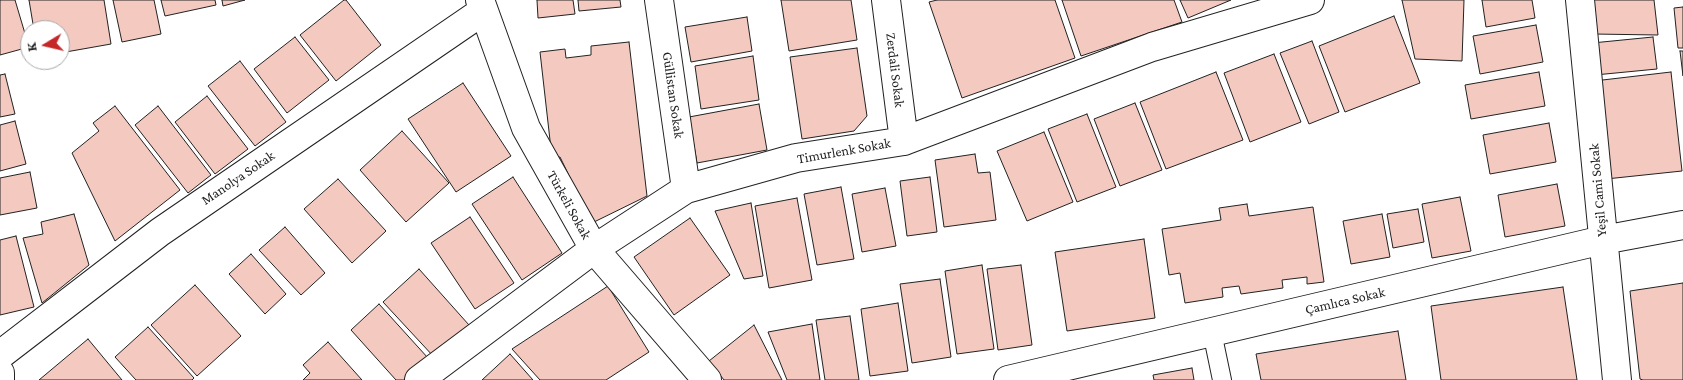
<!DOCTYPE html>
<meta charset="utf-8">
<style>
body{margin:0}
#map{position:relative;width:1683px;height:380px;overflow:hidden;background:#fff;font-family:"Crimson Pro",serif}
canvas{display:block}
.north{position:absolute;left:20px;top:20px;width:50px;height:50px;box-sizing:border-box;background:#fff;border:1px solid #a7a7a7;border-radius:50%;rotate:261deg;font-size:14px;font-weight:700;line-height:20px;text-align:center;color:#222}
.north::after{content:'';display:block;margin:auto;width:18px;height:22px;background:#c62828;clip-path:polygon(50% 0,100% 100%,50% 72%,0 100%)}
</style>
<div id="map">
<canvas width="1683" height="380"></canvas>
<div class="north">K</div>
</div>
<script>
const g = document.querySelector('canvas').getContext('2d');
g.lineJoin = 'round';
function paint(path, color) { g.fillStyle = color; g.fill(path, 'evenodd'); }
const toPath = rows => new Path2D(rows.map(r => 'M' + r).join(''));
function trace(path, color, width, dash) { g.strokeStyle = color; g.lineWidth = width; g.lineCap = dash ? 'butt' : 'round'; g.setLineDash(dash || []); g.stroke(path); }
function drawText(font, color, halo, rows, align = 'center') {
  g.font = font + ' "Crimson Pro",serif'; g.lineWidth = 4; g.setLineDash([]); g.textBaseline = 'middle'; g.strokeStyle = halo; g.fillStyle = color; for (const [text, x, y, turn = 0] of rows) {
    g.save(); g.translate(x, y); g.rotate((+turn || 0) * Math.PI / 180); g.textAlign = isNaN(turn) ? turn : align; if (halo) g.strokeText(text, 0, 0); g.fillText(text, 0, 0); g.restore();
  }
}
const building = toPath([
 [0,0,15,0,29,47,0,55,0,0],
 [29,0,104,0,111,44,60,53,60,30,34,30,29,0],
 [113,0,154,0,161,34,122,42,113,0],
 [161,0,215,0,216,5,165,16,161,0],
 [222,0,245,0,223,6,222,0],
 [344,0,346,0,381,45,336,81,300,35,344,0],
 [537,0,573,0,575,14,538,18,537,0],
 [578,0,620,0,621,7,579,11,578,0],
 [781,0,851,0,857,40,789,51,781,0],
 [937,0,1055,0,1075,58,962,98,929,2,937,0],
 [1062,0,1174,0,1182,22,1081,56,1062,0],
 [1180,0,1231,0,1188,18,1180,0],
 [1402,0,1464,0,1462,61,1415,59,1402,0],
 [1482,0,1532,0,1535,18,1486,27,1482,0],
 [1589,0,1654,0,1658,35,1593,34,1589,0],
 [1683,7,1683,48,1678,48,1674,8,1683,7],
 [1394,16,1420,83,1345,112,1319,46,1394,16],
 [747,17,752,51,691,62,685,27,747,17],
 [1536,25,1543,62,1480,74,1473,36,1536,25],
 [295,37,329,80,287,113,254,69,295,37],
 [1653,37,1657,69,1595,75,1592,43,1653,37],
 [1312,41,1339,112,1309,124,1280,53,1312,41],
 [629,42,647,196,592,223,560,157,552,158,540,52,565,49,566,58,591,55,591,46,629,42],
 [857,48,867,116,854,131,802,139,790,57,857,48],
 [1680,51,1683,51,1683,76,1680,51],
 [1274,54,1301,122,1250,142,1224,73,1274,54],
 [753,56,759,100,701,109,695,66,753,56],
 [240,61,286,122,255,146,208,86,240,61],
 [1216,72,1243,140,1166,169,1140,102,1216,72],
 [1539,72,1545,106,1471,119,1465,85,1539,72],
 [1671,72,1682,171,1606,179,1594,81,1671,72],
 [5,74,15,114,0,117,0,75,5,74],
 [463,83,511,156,456,192,408,119,463,83],
 [207,96,248,149,215,174,175,122,207,96],
 [1135,103,1162,170,1120,186,1094,119,1135,103],
 [759,104,767,150,697,163,689,117,759,104],
 [115,106,180,190,115,241,72,153,99,131,93,123,115,106],
 [158,106,211,175,188,193,135,125,158,106],
 [1087,114,1116,187,1077,202,1048,129,1087,114],
 [15,121,26,164,0,171,0,125,15,121],
 [1549,123,1556,162,1490,174,1483,135,1549,123],
 [402,131,449,183,406,222,360,170,402,131],
 [1044,132,1073,202,1027,221,997,151,1044,132],
 [975,154,978,173,990,172,996,220,944,227,935,160,975,154],
 [30,172,37,208,0,215,0,178,30,172],
 [513,177,562,253,522,280,472,204,513,177],
 [930,177,937,232,907,236,900,181,930,177],
 [338,179,386,231,352,263,304,209,338,179],
 [1557,184,1565,226,1505,237,1498,195,1557,184],
 [841,187,854,259,817,265,804,194,841,187],
 [885,188,896,246,862,252,852,194,885,188],
 [1460,197,1471,251,1432,258,1422,204,1460,197],
 [797,198,812,280,769,288,755,206,797,198],
 [751,203,763,276,744,279,715,211,751,203],
 [1247,204,1249,216,1313,207,1324,282,1307,284,1307,277,1282,280,1283,288,1241,294,1239,286,1222,288,1223,297,1185,303,1180,273,1169,275,1162,229,1221,220,1219,208,1247,204],
 [1418,209,1424,242,1393,248,1387,214,1418,209],
 [74,214,89,265,42,303,23,238,43,234,41,222,74,214],
 [1382,214,1390,257,1351,264,1343,221,1382,214],
 [470,217,514,283,475,309,431,243,470,217],
 [690,218,730,275,674,315,634,257,690,218],
 [285,227,325,273,301,295,259,250,285,227],
 [16,236,34,307,0,315,0,240,16,236],
 [1144,239,1155,318,1067,331,1055,252,1144,239],
 [251,254,286,294,265,314,229,274,251,254],
 [982,265,994,349,957,354,945,271,982,265],
 [1021,265,1032,345,998,350,987,269,1021,265],
 [419,269,469,325,434,357,383,302,419,269],
 [940,279,951,357,912,363,900,284,940,279],
 [1683,283,1683,380,1643,380,1640,379,1630,291,1683,283],
 [195,285,241,336,197,376,151,325,195,285],
 [608,286,649,352,606,380,540,380,512,349,608,286],
 [1563,287,1577,380,1441,380,1431,306,1563,287],
 [898,303,908,371,870,376,861,309,898,303],
 [379,304,428,358,404,380,396,380,351,330,379,304],
 [850,316,859,380,825,380,816,320,850,316],
 [812,324,820,380,787,380,768,332,812,324],
 [754,325,782,380,724,380,709,361,754,325],
 [148,327,194,378,192,380,136,380,115,357,148,327],
 [1398,331,1406,380,1261,380,1256,354,1398,331],
 [88,339,122,380,39,380,88,339],
 [328,342,362,380,303,380,310,373,303,365,328,342],
 [510,354,533,380,482,380,510,354],
 [1192,368,1194,380,1154,380,1153,375,1192,368]
]);
paint(building, '#f3c9c0');
trace(building, '#222', 1);
const service = toPath([
 [1212,332,1222,380]
]);
const minor = toPath([
 [480,0,526,128,594,249,707,380],
 [659,0,686,189],
 [886,0,904,141],
 [1580,0,1617,380],
 [0,355,160,232,483,11],
 [419,380,594,249,686,189,796,158,904,141,1152,47,1310,0],
 [1008,380,1603,240,1683,225]
]);
const secondary = toPath([
 [0,373,0,380]
]);
trace(service, '#222', 20);
trace(minor, '#222', 30);
trace(secondary, '#222', 30);
trace(service, '#fff', 18);
trace(minor, '#fff', 28);
trace(secondary, '#fff', 28);
drawText('14px', '#222', '#fff', [
 ["Zerdali Sokak",895,70,83],
 ["Güllistan Sokak",673,95,82],
 ["Timurlenk Sokak",844,151,-10],
 ["Manolya Sokak",238,178,-34],
 ["Yeşil Cami Sokak",1598,190,-95],
 ["Türkeli Sokak",569,205,61],
 ["Çamlıca Sokak",1345,301,-13]
]);
</script>
